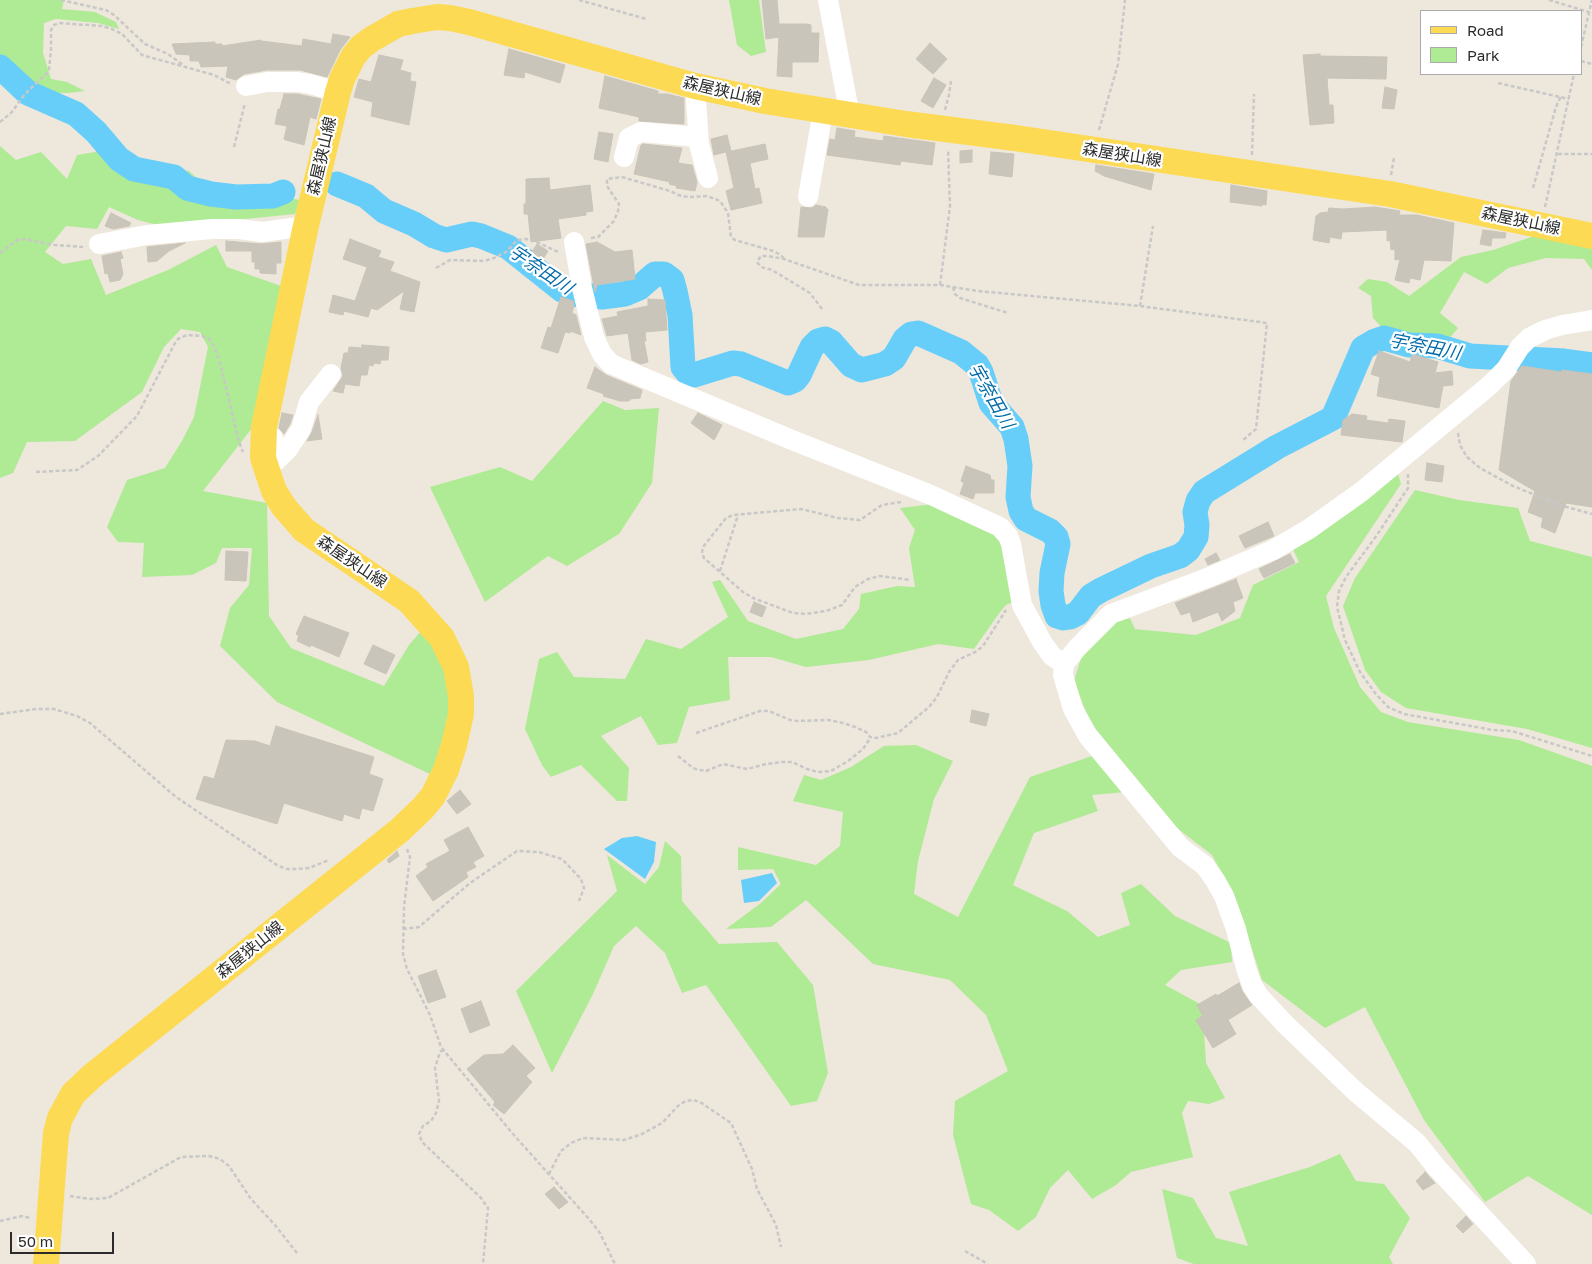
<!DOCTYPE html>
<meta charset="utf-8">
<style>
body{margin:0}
#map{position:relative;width:1592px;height:1264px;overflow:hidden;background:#eee7dc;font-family:"Golos Text",sans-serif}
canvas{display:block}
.legend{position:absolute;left:1420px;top:10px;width:162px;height:65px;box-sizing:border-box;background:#fff;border:1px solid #aaa;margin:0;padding:6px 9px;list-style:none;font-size:15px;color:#2b2b2b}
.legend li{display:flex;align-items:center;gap:10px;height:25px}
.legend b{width:25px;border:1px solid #aaa}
.scale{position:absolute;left:10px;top:1232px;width:104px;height:22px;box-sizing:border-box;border:2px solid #2b2b2b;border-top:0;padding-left:6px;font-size:15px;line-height:18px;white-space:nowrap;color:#2b2b2b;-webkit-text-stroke:4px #fff;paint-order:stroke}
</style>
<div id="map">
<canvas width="1592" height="1264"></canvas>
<ul class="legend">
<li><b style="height:6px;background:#fdda53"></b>Road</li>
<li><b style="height:14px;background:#afea94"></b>Park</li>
</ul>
<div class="scale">50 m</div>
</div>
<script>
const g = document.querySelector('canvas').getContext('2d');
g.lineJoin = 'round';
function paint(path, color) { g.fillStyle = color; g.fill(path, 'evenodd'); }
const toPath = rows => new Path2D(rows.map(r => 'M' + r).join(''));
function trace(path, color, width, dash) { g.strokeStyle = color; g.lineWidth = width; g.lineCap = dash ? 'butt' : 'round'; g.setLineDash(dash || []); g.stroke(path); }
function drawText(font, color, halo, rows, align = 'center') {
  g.font = font + ' "Golos Text","Noto Sans JP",sans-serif'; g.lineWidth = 4.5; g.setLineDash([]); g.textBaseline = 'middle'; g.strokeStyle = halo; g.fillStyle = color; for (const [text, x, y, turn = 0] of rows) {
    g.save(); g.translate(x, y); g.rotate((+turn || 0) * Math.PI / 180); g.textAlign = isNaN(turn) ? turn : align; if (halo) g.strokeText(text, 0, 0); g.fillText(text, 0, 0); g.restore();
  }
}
paint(toPath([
 [0,0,64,0,62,9,95,12,116,22,119,29,98,23,56,19,44,23,43,53,51,79,67,82,85,91,68,93,41,93,12,79,0,68],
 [729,0,759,0,766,52,751,56,737,45],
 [0,146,16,160,41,152,67,179,77,155,113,149,149,166,189,171,201,182,222,194,272,195,300,200,295,214,165,227,138,220,109,207,97,229,66,226,45,252,63,264,91,259,106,295,168,270,216,245,227,267,284,287,256,423,203,491,267,503,269,616,291,648,384,686,409,645,422,630,440,656,453,703,432,775,277,702,220,646,230,608,249,585,252,548,222,548,216,563,192,575,142,577,144,543,118,542,107,527,127,480,165,468,182,441,194,417,208,347,200,332,181,329,164,347,142,392,75,441,27,442,13,473,0,478],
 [1537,235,1592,244,1592,270,1584,259,1546,258,1508,268,1487,284,1464,272,1440,313,1458,328,1436,354,1423,353,1394,341,1373,318,1371,296,1358,288,1368,279,1387,282,1409,296,1461,257,1493,250],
 [603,401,625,410,659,408,652,483,619,534,567,566,548,556,485,602,430,487,500,467,532,481],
 [1397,470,1401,484,1326,596,1334,628,1360,687,1381,712,1408,722,1519,740,1592,766,1592,1215,1528,1176,1485,1202,1424,1120,1365,1007,1325,1028,1262,980,1235,897,1212,855,1177,828,1125,765,1090,722,1074,681,1084,648,1108,624,1130,618,1135,629,1196,635,1240,618,1253,585,1299,562,1292,547],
 [1415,490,1459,500,1518,508,1530,541,1592,557,1592,748,1527,729,1406,708,1381,692,1365,670,1343,606,1355,578],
 [934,504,999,533,1018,600,1006,605,1000,612,974,649,938,644,869,660,806,667,771,657,728,657,730,700,689,707,677,743,658,745,641,716,601,736,629,768,627,801,617,801,581,765,551,777,542,765,525,729,539,659,557,652,574,677,625,679,646,639,681,649,728,617,712,582,720,580,748,621,796,639,843,629,859,609,861,594,897,586,915,587,909,548,915,530,900,508],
 [916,745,953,761,934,799,918,861,914,894,958,917,1030,777,1095,755,1125,792,1092,795,1098,811,1034,833,1013,885,1067,911,1098,937,1130,925,1121,893,1141,884,1175,916,1231,943,1232,962,1181,970,1165,985,1200,1004,1203,1017,1206,1063,1225,1098,1209,1104,1188,1101,1182,1113,1193,1157,1131,1172,1116,1185,1092,1199,1068,1170,1050,1188,1036,1217,1018,1231,989,1210,971,1204,953,1135,955,1101,1008,1071,986,1015,950,980,873,964,806,900,771,927,726,929,761,903,781,884,773,869,738,870,738,847,816,865,840,846,843,812,793,801,804,775,821,780,851,767,884,746],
 [665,841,681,856,682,901,719,944,777,942,813,985,828,1073,817,1101,791,1106,706,985,682,993,665,953,636,926,614,946,593,994,552,1073,516,991,617,891,607,855,645,884,659,867],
 [1340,1154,1356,1181,1384,1184,1410,1218,1389,1257,1393,1264,1194,1264,1177,1258,1162,1189,1193,1198,1216,1238,1248,1246,1229,1192,1310,1167]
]), '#afea94');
paint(toPath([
 [637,836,656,842,654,862,645,879,604,849,622,838],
 [772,873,777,883,759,901,744,903,741,880]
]), '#67cef9');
trace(toPath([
 [0,67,28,93,76,114,96,132,119,159,134,169,174,177,187,188,211,194,236,197,273,196,283,192],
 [337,184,366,196,384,211,414,224,434,236,446,240,472,234,481,236,508,247,562,290,572,294,602,297,625,294,639,288,655,274,664,274,672,280,675,291,680,315,683,367,688,373,694,375,733,363,741,364,788,383,795,380,799,375,812,347,818,341,825,339,831,342,851,365,862,370,885,364,894,358,905,339,911,334,918,333,961,352,977,365,981,372,991,403,1012,427,1016,439,1020,466,1018,497,1021,511,1026,519,1050,531,1056,537,1058,544,1052,573,1051,591,1053,605,1057,616,1063,618,1070,617,1078,613,1091,596,1101,590,1151,566,1180,556,1188,550,1196,537,1197,525,1195,512,1198,501,1204,492,1277,447,1333,418,1363,348,1375,341,1384,338,1409,345,1437,346,1470,356,1564,361,1592,365]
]), '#67cef9', 25);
const building = toPath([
 [762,0,777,0,779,24,806,24,811,25,811,33,819,33,818,62,792,62,792,77,777,76,779,37,766,39,762,0],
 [333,34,350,37,340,50,327,77,300,70,267,70,244,74,236,80,226,77,228,66,201,67,199,61,190,61,190,55,176,54,172,44,215,42,215,44,222,44,222,46,261,40,261,41,302,46,303,39,331,44,333,34],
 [930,43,947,59,933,74,916,59,930,43],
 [509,49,565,65,560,83,525,72,524,78,504,75,509,49],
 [1320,54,1320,56,1387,57,1386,79,1327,78,1329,105,1333,105,1334,123,1310,125,1303,55,1320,54],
 [379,55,403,60,400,70,411,73,410,81,416,82,409,125,371,116,373,102,354,97,359,79,371,82,379,55],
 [605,76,658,91,658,94,667,94,684,98,684,124,639,121,639,117,599,108,605,76],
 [934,78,946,85,933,108,921,101,934,78],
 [1385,87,1397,90,1394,109,1382,108,1385,87],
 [284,94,297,94,321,99,316,119,310,117,304,145,286,140,284,139,287,126,275,124,278,109,280,109,284,94],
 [837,128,855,131,854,137,883,141,884,136,935,143,932,165,901,161,900,165,827,155,830,139,835,140,837,128],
 [599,132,613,134,608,162,594,159,599,132],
 [727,135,731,151,727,152,765,144,768,159,750,163,755,189,759,188,762,203,731,210,726,191,734,188,726,152,714,155,711,139,727,135],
 [643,144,682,148,678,163,692,165,697,182,695,191,676,188,677,186,669,184,670,182,634,174,641,145,643,144],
 [972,150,972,162,960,163,960,151,972,150],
 [991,152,1014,154,1012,177,989,174,991,152],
 [1096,165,1154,174,1151,190,1104,176,1095,171,1096,165],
 [549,178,550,190,590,185,593,211,586,212,586,215,558,219,561,238,531,242,528,214,524,214,524,204,526,204,526,179,549,178],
 [1231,185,1267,191,1266,205,1262,204,1262,206,1230,202,1231,185],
 [816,205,826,207,826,209,828,209,824,237,798,237,801,207,812,208,816,205],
 [1375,207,1400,211,1399,215,1417,215,1454,223,1451,261,1424,260,1420,280,1410,278,1409,283,1395,280,1400,259,1395,260,1395,249,1391,250,1390,240,1387,241,1387,230,1342,232,1341,239,1330,237,1329,243,1313,240,1316,216,1320,213,1328,212,1329,208,1343,209,1375,207],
 [111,213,131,223,129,226,113,229,105,226,111,213],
 [1483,230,1506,233,1505,238,1492,238,1491,246,1480,244,1483,230],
 [350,239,381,251,378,257,394,262,390,271,420,282,414,312,400,309,404,291,377,310,371,308,368,317,344,311,343,315,329,312,333,295,355,301,367,267,343,259,350,239],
 [226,241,261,244,281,242,281,263,276,263,276,274,260,273,260,269,255,269,255,262,252,262,252,251,226,251,226,241],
 [597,242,615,252,632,250,635,279,597,285,595,292,586,244,597,242],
 [185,243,169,251,157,261,148,262,147,247,185,243],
 [537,244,548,251,541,262,530,255,537,244],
 [121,252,123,258,120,259,123,274,120,280,110,282,108,273,105,274,102,256,121,252],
 [561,297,573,301,574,305,572,313,576,315,581,335,570,331,570,333,565,332,558,353,541,348,548,327,551,328,561,297],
 [648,299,665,300,667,330,645,332,646,341,644,341,648,362,641,364,632,360,628,333,607,336,602,319,618,316,617,312,648,306,648,299],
 [362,345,389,347,388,360,381,360,380,364,374,363,373,366,369,365,367,375,361,375,359,386,345,384,343,393,333,391,343,376,341,368,344,353,348,353,349,347,362,348,362,345],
 [1379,351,1410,362,1412,355,1415,355,1438,362,1435,373,1452,371,1453,385,1443,386,1439,408,1377,396,1380,377,1371,374,1379,351],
 [1522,366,1561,372,1562,370,1592,374,1592,507,1566,503,1555,533,1541,527,1543,518,1528,512,1535,491,1499,470,1511,381,1522,366],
 [595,367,606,375,642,390,640,398,630,399,629,401,620,401,603,396,604,394,587,388,595,367],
 [282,413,293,415,290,424,284,434,279,428,282,413],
 [698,413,722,425,714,440,691,423,698,413],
 [1352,414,1367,416,1366,420,1388,423,1389,419,1405,421,1402,442,1341,435,1343,420,1352,414],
 [318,415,322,439,307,441,312,432,318,415],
 [1427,463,1444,466,1442,482,1425,480,1427,463],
 [966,466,990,475,991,480,994,480,994,493,975,493,973,499,960,494,964,483,961,481,966,466],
 [1268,522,1274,536,1245,548,1239,536,1268,522],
 [226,551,248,552,246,581,225,580,226,551],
 [1216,553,1220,560,1208,565,1205,559,1216,553],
 [1290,554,1295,563,1264,578,1259,569,1290,554],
 [1236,579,1243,598,1233,602,1235,611,1222,621,1218,612,1193,622,1190,612,1181,615,1175,603,1236,579],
 [754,602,766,607,762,617,750,612,754,602],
 [304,616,349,633,339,657,311,645,310,647,297,641,299,636,296,634,304,616],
 [373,645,395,655,386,674,364,664,373,645],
 [972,710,989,714,986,726,970,722,972,710],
 [276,726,374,757,369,774,383,779,373,811,362,808,359,819,344,814,342,821,284,803,277,824,196,799,204,776,214,779,226,740,255,741,270,746,276,726],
 [460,790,471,804,457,814,447,801,460,790],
 [468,827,484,856,473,862,476,867,466,872,468,877,433,901,416,876,428,867,426,864,450,851,444,840,468,827],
 [397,851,399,856,389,863,387,860,397,851],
 [436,970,446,997,428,1003,418,976,436,970],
 [1239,983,1242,991,1252,1005,1228,1020,1236,1034,1213,1048,1196,1020,1203,1016,1197,1005,1216,994,1217,996,1239,983],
 [481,1001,490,1025,470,1033,461,1009,481,1001],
 [513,1045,535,1068,526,1076,532,1082,504,1114,493,1105,495,1102,467,1069,484,1055,503,1054,513,1045],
 [1425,1172,1435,1183,1423,1190,1416,1181,1425,1172],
 [554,1187,568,1202,559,1209,545,1194,554,1187],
 [1466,1216,1473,1224,1463,1233,1456,1226,1466,1216]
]);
paint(building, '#c9c5bb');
trace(building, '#cac3b6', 1);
trace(toPath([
 [61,0,106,10,114,15,145,44,168,54,183,65],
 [579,0,646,19],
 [1549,0,1589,12],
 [1581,47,1592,0],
 [1581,61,1592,64],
 [1498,83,1569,99],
 [945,110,949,95,951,81],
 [0,122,11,113,25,94,46,74,49,70,51,49,51,30,54,25,59,23,102,26,112,29,122,34,142,55,214,75,231,84],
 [1099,130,1118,64,1125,0],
 [234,147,245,103],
 [1558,154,1592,154],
 [1252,155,1254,94],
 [1391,175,1394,158],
 [1533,188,1556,107,1561,96],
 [1545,207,1574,74],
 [591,238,598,237,614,221,618,211,619,204,607,186,607,179,622,177,670,191,681,196,690,197,707,196,720,201,728,213,731,237,735,240,773,251,781,255,784,259],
 [0,253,17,240,24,239,55,245,83,247],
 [436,268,450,260,484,261,494,258,506,252,517,240,526,239,533,240,560,253],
 [940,285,950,206,948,149],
 [953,287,955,294,960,298,1008,313],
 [1140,306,1153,226],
 [822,309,810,293,772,270,761,267,757,262,761,256,768,256,784,259,859,285,940,285,978,291,1140,306,1267,323,1256,429,1243,440],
 [1458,433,1460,445,1467,457,1480,468,1513,486,1563,506,1592,514],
 [36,472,77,470,98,456,137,416,175,343,178,339,187,335,202,336,209,339,214,346,221,366,239,442,243,452],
 [1408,474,1408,488,1377,535,1346,577,1339,591,1337,607,1345,640,1360,672,1375,693,1388,707,1404,714,1493,730,1512,731,1592,756],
 [901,502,882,505,860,520,838,518,801,509,733,515,726,518,703,547,702,553,704,558,743,592,753,598,793,613,806,614,826,611,842,605,855,587,868,579,880,576,911,580],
 [720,571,738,515],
 [0,714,36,709,54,709,77,716,90,723,176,797,277,865,286,869,297,869,309,868,329,860],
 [696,733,760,711,769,711,790,720,797,721,828,720,843,723,855,727,866,732,870,737,876,738,898,733,929,707,937,697,949,672,958,660,977,651,983,646,1006,610],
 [678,756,693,768,700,770,706,771,723,764,747,769,766,764,782,762,792,762,807,769,818,772,831,771,848,761,863,749,871,737],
 [407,849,410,857,404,907,403,954,407,969,430,1015,441,1047,513,1134,589,1219,600,1233,615,1264],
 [403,929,419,927,470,883,517,851,539,852,562,859,581,879,584,888,579,901],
 [443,1049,440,1052,435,1068,439,1101,436,1113,431,1121,423,1126,419,1134,422,1142,481,1198,488,1208,483,1264],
 [549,1174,561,1151,571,1143,583,1138,624,1140,642,1134,662,1123,679,1105,686,1101,693,1100,700,1102,731,1123,752,1169,757,1189,776,1225,781,1247],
 [70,1196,90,1199,108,1198,181,1157,209,1156,220,1159,229,1166,251,1199,275,1225,297,1253],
 [0,1221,22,1216,30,1218],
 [965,1251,988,1264]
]), '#c8c8c8', 2.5, [4, 2.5]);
trace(toPath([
 [828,0,850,116],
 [246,86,267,82,298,82,310,84,338,92],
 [695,86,699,144,708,178],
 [624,157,629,138,641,132,698,137],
 [808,197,823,111],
 [574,242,582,288,594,337,602,354,611,364,792,440,931,495,1000,527,1008,536,1011,544,1022,605,1042,642,1052,656,1064,664],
 [99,244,147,235,212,229,239,229,262,232,306,226],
 [270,437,273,438,276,461,288,449,301,429,309,402,331,374],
 [1526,1264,1437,1168,1417,1143,1356,1092,1285,1024,1258,995,1252,985,1246,968,1236,929,1224,896,1215,880,1205,866,1180,847,1088,736,1073,709,1063,675,1064,664,1078,647,1111,614,1207,578,1273,550,1309,529,1361,492,1490,385,1506,369,1520,347,1529,338,1545,330,1562,325,1592,320]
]), '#fff', 20);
trace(toPath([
 [46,1264,56,1133,60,1118,73,1094,92,1076,400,830,423,808,433,796,446,770,454,745,461,714,461,696,456,667,442,638,409,601,304,530,284,507,274,491,263,458,264,427,305,230,338,92,342,79,353,57,361,47,372,39,398,24,412,21,437,17,450,18,469,22,695,86,765,101,906,124,1015,138,1390,194,1592,236]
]), '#fdda53', 26);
drawText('16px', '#2b2b2b', '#fff', [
 ["森屋狭山線",722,91,13],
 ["森屋狭山線",1122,155,9],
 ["森屋狭山線",322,156,-77],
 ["森屋狭山線",1521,221,12],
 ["森屋狭山線",352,562,34],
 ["森屋狭山線",250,950,-39]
]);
drawText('italic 18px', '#026ba9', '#fff', [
 ["宇奈田川",541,270,34],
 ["宇奈田川",1425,347,11],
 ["宇奈田川",991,396,60]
]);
</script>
